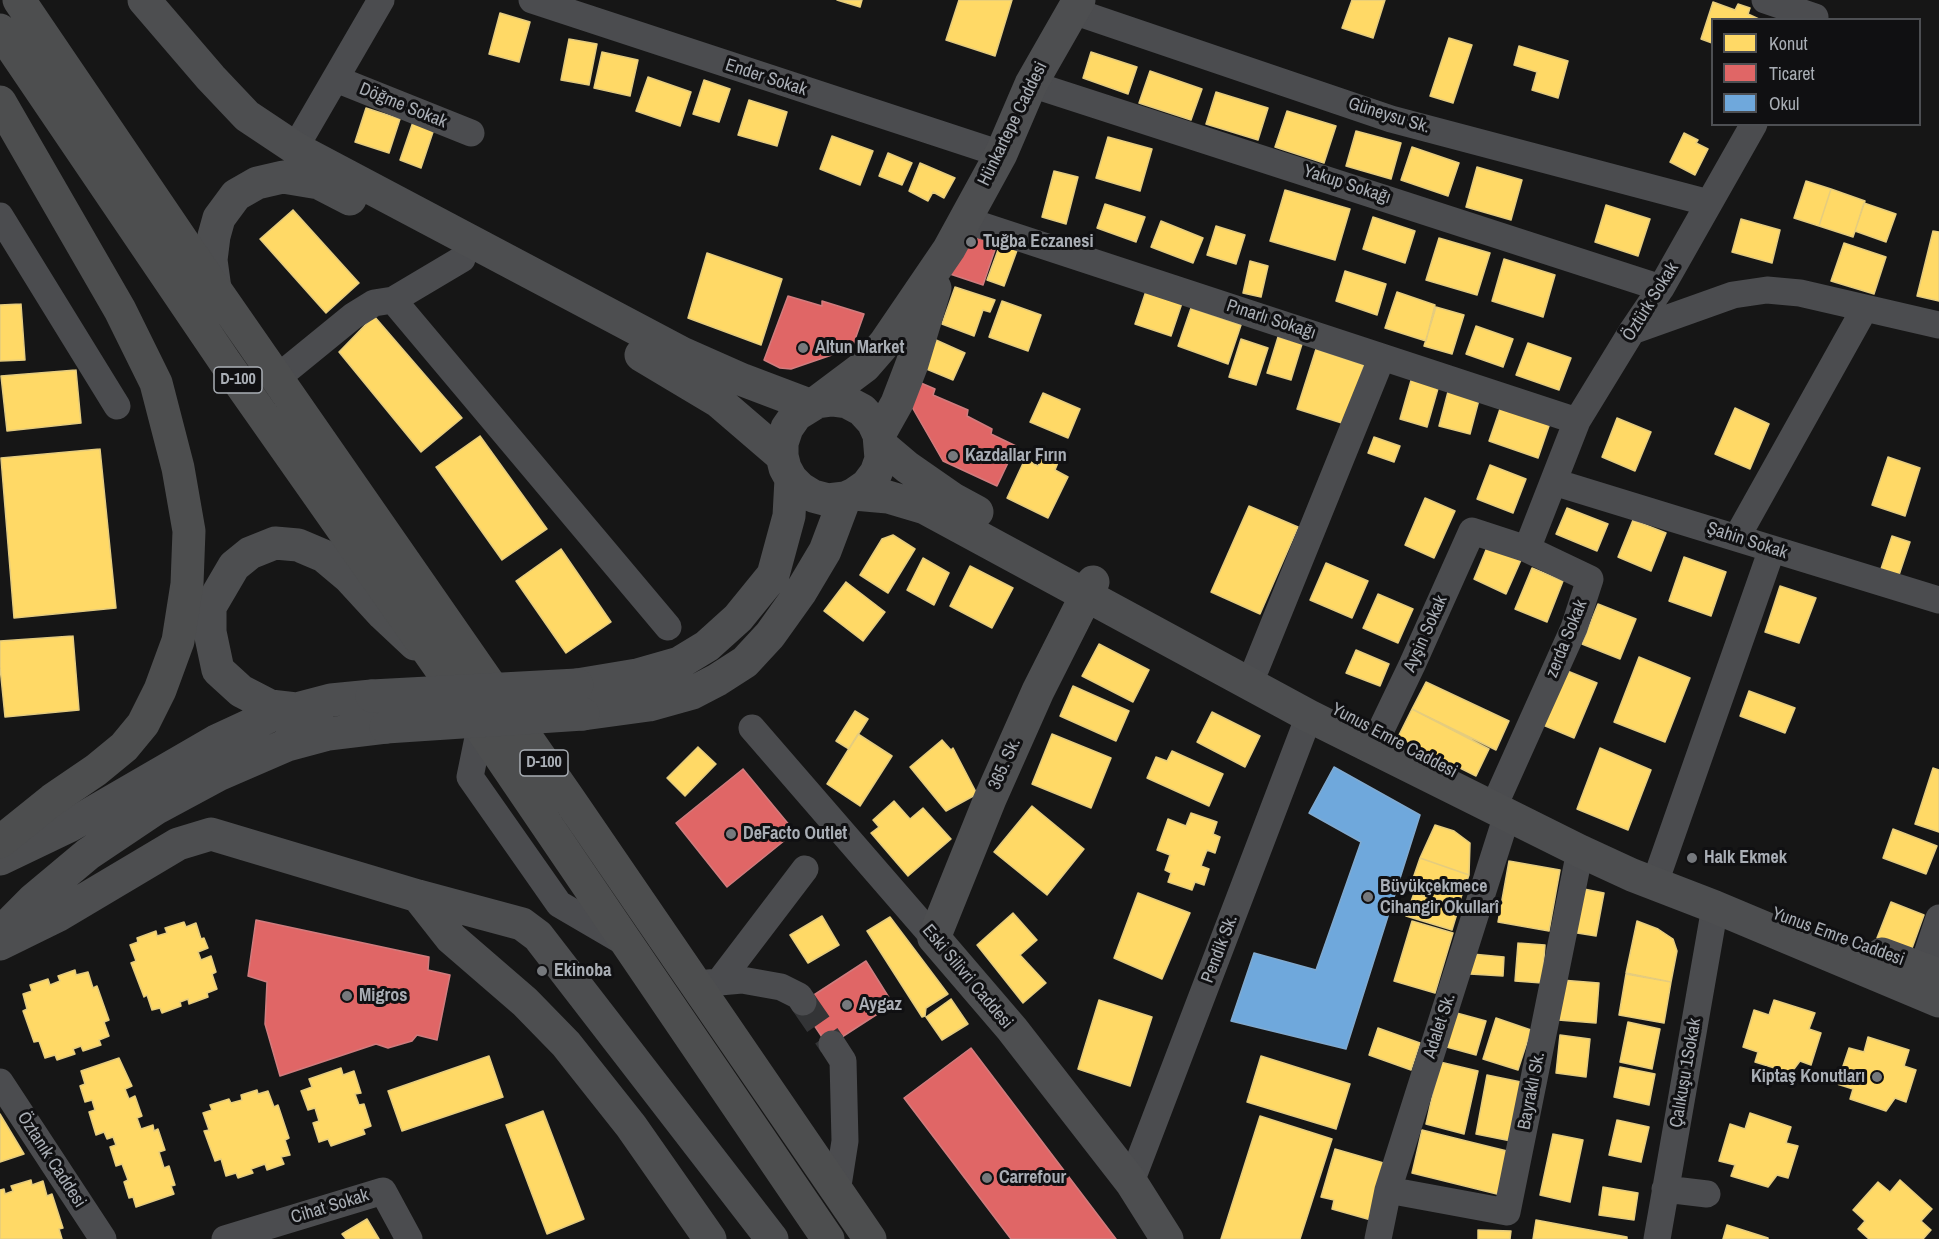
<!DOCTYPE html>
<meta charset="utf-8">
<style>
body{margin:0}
#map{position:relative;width:1939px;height:1239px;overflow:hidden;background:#161616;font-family:"Archivo Narrow",sans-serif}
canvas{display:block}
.legend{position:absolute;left:1711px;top:18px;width:210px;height:108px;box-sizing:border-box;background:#101012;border:2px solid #4d4f53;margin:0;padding:8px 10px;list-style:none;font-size:18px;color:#a9aeb5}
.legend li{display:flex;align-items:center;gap:12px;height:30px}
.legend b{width:30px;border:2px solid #4d4f53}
</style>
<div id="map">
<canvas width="1939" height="1239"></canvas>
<ul class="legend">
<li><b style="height:16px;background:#ffd966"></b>Konut</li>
<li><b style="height:16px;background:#e06666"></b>Ticaret</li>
<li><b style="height:16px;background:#6fa8dc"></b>Okul</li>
</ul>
</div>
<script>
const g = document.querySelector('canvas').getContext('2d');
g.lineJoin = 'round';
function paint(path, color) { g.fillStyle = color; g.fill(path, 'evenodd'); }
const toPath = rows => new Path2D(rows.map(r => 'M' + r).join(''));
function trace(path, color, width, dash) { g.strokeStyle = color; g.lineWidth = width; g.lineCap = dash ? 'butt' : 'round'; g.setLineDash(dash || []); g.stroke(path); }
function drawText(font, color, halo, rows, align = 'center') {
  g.font = font + ' "Archivo Narrow",sans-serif'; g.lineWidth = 6; g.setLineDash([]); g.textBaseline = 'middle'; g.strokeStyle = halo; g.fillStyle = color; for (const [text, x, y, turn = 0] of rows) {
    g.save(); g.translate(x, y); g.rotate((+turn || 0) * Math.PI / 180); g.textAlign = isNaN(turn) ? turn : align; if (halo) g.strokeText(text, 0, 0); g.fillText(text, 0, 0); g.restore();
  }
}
const homes = toPath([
 [837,0,862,0,860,7,837,0],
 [959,0,1012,0,995,56,946,40,959,0],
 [1352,0,1385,0,1373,38,1342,28,1352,0],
 [1713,2,1735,10,1738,4,1750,8,1748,14,1761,20,1712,20,1712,43,1701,39,1713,2],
 [500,13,530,22,519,62,489,54,500,13],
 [1449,38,1472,45,1453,103,1430,96,1449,38],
 [569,39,597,44,589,85,561,80,569,39],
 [1519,46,1568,61,1558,98,1532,90,1537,72,1514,65,1519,46],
 [602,52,638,60,630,96,594,88,602,52],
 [1091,52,1137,67,1128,94,1083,78,1091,52],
 [1150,71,1202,89,1191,120,1139,103,1150,71],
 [648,77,691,92,680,126,636,111,648,77],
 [704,80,730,89,719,122,693,114,704,80],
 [1216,92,1268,108,1258,140,1206,124,1216,92],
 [749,100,787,112,777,146,738,135,749,100],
 [366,108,400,119,389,153,355,142,366,108],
 [1287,111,1336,126,1324,163,1275,147,1287,111],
 [414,119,435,126,421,168,400,160,414,119],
 [1356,131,1401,143,1391,179,1346,166,1356,131],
 [1684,133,1698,140,1696,143,1708,149,1695,175,1670,162,1684,133],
 [832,136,873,151,860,185,820,169,832,136],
 [1108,137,1152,149,1140,191,1096,178,1108,137],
 [1412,147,1459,163,1448,196,1401,180,1412,147],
 [888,153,912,163,902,185,879,176,888,153],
 [920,163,955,178,944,198,933,192,928,201,909,191,920,163],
 [1477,167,1522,180,1511,220,1466,207,1477,167],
 [1054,171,1078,177,1066,224,1042,217,1054,171],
 [1806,181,1831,189,1819,226,1794,218,1806,181],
 [1831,189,1865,201,1853,237,1819,226,1831,189],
 [1285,190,1350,209,1335,260,1270,241,1285,190],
 [1864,203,1896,214,1886,242,1855,231,1864,203],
 [1105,204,1145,217,1136,242,1097,228,1105,204],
 [1606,205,1650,219,1638,256,1595,242,1606,205],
 [293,210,359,283,326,313,260,239,293,210],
 [1373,217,1415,231,1405,263,1363,249,1373,217],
 [1741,219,1780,230,1772,263,1732,252,1741,219],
 [1161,221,1203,238,1193,263,1151,247,1161,221],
 [1216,226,1245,235,1236,264,1207,255,1216,226],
 [1933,231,1939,232,1939,301,1917,296,1933,231],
 [1439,238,1490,253,1477,295,1426,280,1439,238],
 [1002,239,1019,245,1004,286,987,280,1002,239],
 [1844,243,1886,257,1874,294,1831,281,1844,243],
 [707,253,782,279,761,345,688,318,707,253],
 [1504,259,1555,275,1543,317,1492,301,1504,259],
 [1250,261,1268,266,1261,297,1243,293,1250,261],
 [1345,271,1386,284,1377,315,1336,301,1345,271],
 [955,287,995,300,990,312,983,310,974,336,942,324,955,287],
 [1147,288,1183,300,1171,336,1135,324,1147,288],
 [1397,292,1435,305,1426,341,1385,328,1397,292],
 [1002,301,1041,315,1028,351,989,337,1002,301],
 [21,304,25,360,0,361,0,305,21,304],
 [1436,307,1464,315,1452,354,1424,346,1436,307],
 [1191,308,1241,325,1228,364,1178,346,1191,308],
 [374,316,462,418,421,452,339,352,374,316],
 [1476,326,1513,339,1503,367,1466,354,1476,326],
 [1278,337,1302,344,1291,380,1267,373,1278,337],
 [1241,339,1268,348,1256,385,1229,377,1241,339],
 [936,340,965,353,953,380,924,368,936,340],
 [1528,343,1571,358,1559,390,1516,375,1528,343],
 [1316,349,1364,365,1345,424,1297,409,1316,349],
 [76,370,81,423,7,431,1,376,76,370],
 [1412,377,1439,385,1427,427,1400,419,1412,377],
 [1449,388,1480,396,1470,434,1439,426,1449,388],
 [1043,393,1080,409,1068,438,1030,422,1043,393],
 [1501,406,1550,423,1538,458,1489,441,1501,406],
 [1735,408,1769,424,1750,469,1715,454,1735,408],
 [1617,418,1651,432,1635,471,1602,457,1617,418],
 [480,436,547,529,502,560,436,467,480,436],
 [1374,437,1400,446,1394,462,1368,453,1374,437],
 [100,449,116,608,14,618,1,458,100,449],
 [1044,453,1059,460,1055,470,1068,477,1048,518,1007,498,1025,459,1038,466,1044,453],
 [1888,457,1920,468,1905,516,1872,505,1888,457],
 [1490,465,1526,479,1513,513,1477,499,1490,465],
 [1425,498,1455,511,1434,558,1405,545,1425,498],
 [1249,506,1298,527,1260,614,1211,592,1249,506],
 [1567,508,1608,524,1597,551,1556,534,1567,508],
 [1633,520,1666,533,1651,571,1618,557,1633,520],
 [893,535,915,549,888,593,860,575,882,539,893,535],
 [1892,536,1910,542,1899,575,1881,569,1892,536],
 [1488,545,1521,560,1506,594,1474,579,1488,545],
 [561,549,611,622,566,653,516,581,561,549],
 [1684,557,1726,572,1711,616,1669,601,1684,557],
 [923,558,949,573,934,605,907,590,923,558],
 [1326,563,1368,581,1352,618,1310,600,1326,563],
 [970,566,1013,588,992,628,950,606,970,566],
 [1532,568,1563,581,1547,622,1515,609,1532,568],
 [846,582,885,612,863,641,824,611,846,582],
 [1780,586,1816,598,1799,643,1765,632,1780,586],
 [1378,594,1413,609,1398,643,1363,628,1378,594],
 [1598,604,1636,619,1620,659,1582,644,1598,604],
 [73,636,79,710,5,717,0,667,0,641,73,636],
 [1099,644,1149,670,1133,702,1082,676,1099,644],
 [1356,650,1389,664,1380,686,1346,673,1356,650],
 [1639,657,1690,678,1665,742,1614,722,1639,657],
 [1565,670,1597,683,1574,738,1543,725,1565,670],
 [1426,682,1509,721,1496,750,1412,709,1426,682],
 [1073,686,1129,711,1116,741,1060,716,1073,686],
 [1749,691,1795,708,1785,733,1740,716,1749,691],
 [1412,709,1489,749,1476,776,1398,737,1412,709],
 [855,711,868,719,849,749,836,741,855,711],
 [1212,712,1260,736,1245,767,1197,742,1212,712],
 [858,734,892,756,860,806,827,784,858,734],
 [1052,734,1111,758,1091,808,1032,784,1052,734],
 [942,740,951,750,953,748,977,794,946,811,910,767,942,740],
 [698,747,716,764,685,796,667,778,698,747],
 [1600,748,1651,770,1628,830,1577,809,1600,748],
 [1172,751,1223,774,1209,806,1147,778,1156,757,1167,761,1172,751],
 [1933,768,1939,770,1939,832,1915,824,1933,768],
 [894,801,910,819,923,808,951,839,908,876,871,833,879,827,873,820,894,801],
 [1032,806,1084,849,1047,895,994,852,1032,806],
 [1191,813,1217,822,1213,834,1220,837,1215,853,1207,850,1201,866,1209,869,1204,885,1195,882,1192,890,1168,882,1171,873,1165,870,1170,855,1157,850,1168,819,1186,826,1191,813],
 [1435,825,1454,831,1470,843,1469,875,1420,858,1435,825],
 [1893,829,1937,846,1926,874,1883,858,1893,829],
 [1420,858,1469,875,1458,906,1409,890,1420,858],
 [1509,861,1560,870,1549,931,1498,922,1509,861],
 [1579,888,1604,893,1596,936,1571,932,1579,888],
 [1138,893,1190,913,1162,979,1114,958,1138,893],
 [1414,893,1459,907,1452,930,1406,916,1414,893],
 [1891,902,1924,915,1911,951,1877,938,1891,902],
 [1013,913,1037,940,1020,955,1046,983,1023,1003,977,945,1013,913],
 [822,916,839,945,808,963,790,935,822,916],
 [890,917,948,994,926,1008,925,1016,922,1017,867,931,890,917],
 [1412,921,1453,933,1435,993,1394,981,1412,921],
 [1637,921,1658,929,1673,939,1677,951,1671,982,1626,973,1637,921],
 [184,922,186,927,196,923,201,939,204,938,208,948,198,952,201,960,211,956,216,972,212,974,217,989,207,993,208,997,189,1004,188,999,180,1002,181,1006,162,1013,160,1008,152,1010,147,995,144,997,131,963,136,961,130,945,138,942,137,938,156,931,157,936,167,933,165,928,184,922],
 [1518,943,1545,945,1542,983,1515,981,1518,943],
 [1472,954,1504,957,1503,976,1470,974,1472,954],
 [75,970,76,975,88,972,93,988,97,986,109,1020,104,1022,109,1036,99,1040,101,1045,83,1051,81,1046,73,1049,75,1054,57,1060,55,1055,45,1058,39,1041,34,1042,23,1011,27,1009,23,994,32,991,30,985,48,979,50,985,60,981,58,976,75,970],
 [1626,974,1671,982,1664,1023,1619,1015,1626,974],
 [1561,980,1599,983,1596,1023,1558,1020,1561,980],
 [951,999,968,1024,942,1040,926,1017,951,999],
 [1099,1000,1152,1017,1130,1086,1078,1069,1099,1000],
 [1774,1000,1815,1013,1809,1029,1821,1033,1811,1065,1800,1061,1791,1073,1755,1062,1758,1052,1743,1047,1754,1010,1769,1015,1774,1000],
 [1453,1012,1486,1021,1476,1055,1443,1046,1453,1012],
 [1496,1018,1531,1030,1518,1070,1483,1059,1496,1018],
 [1628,1022,1660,1029,1652,1069,1620,1062,1628,1022],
 [1378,1028,1420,1043,1411,1070,1369,1055,1378,1028],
 [1560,1035,1590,1039,1586,1077,1556,1073,1560,1035],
 [1868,1037,1909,1050,1904,1066,1916,1070,1906,1102,1895,1098,1886,1111,1850,1099,1853,1089,1837,1084,1849,1048,1864,1052,1868,1037],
 [489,1056,503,1097,402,1131,388,1091,489,1056],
 [1261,1056,1350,1084,1336,1129,1247,1102,1261,1056],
 [119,1058,132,1086,125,1089,129,1099,135,1096,142,1116,137,1118,141,1129,153,1125,154,1131,158,1129,165,1150,159,1152,164,1168,169,1166,175,1185,171,1186,174,1194,136,1207,133,1197,129,1198,124,1182,128,1180,122,1164,116,1166,110,1147,116,1145,113,1137,107,1139,104,1132,96,1135,89,1112,95,1110,92,1100,85,1102,80,1086,85,1084,81,1071,119,1058],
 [1440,1062,1478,1071,1464,1134,1426,1124,1440,1062],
 [1620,1067,1655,1074,1649,1105,1614,1097,1620,1067],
 [341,1068,343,1075,354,1071,361,1093,355,1094,359,1105,364,1104,371,1126,363,1129,365,1134,331,1146,328,1139,319,1142,313,1123,319,1121,315,1108,308,1110,301,1091,312,1087,309,1079,341,1068],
 [1487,1075,1521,1082,1511,1141,1476,1134,1487,1075],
 [257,1090,258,1094,268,1091,274,1107,278,1105,289,1138,285,1140,290,1155,281,1157,284,1164,267,1170,265,1164,251,1169,253,1173,238,1178,236,1173,226,1176,221,1159,215,1161,204,1131,209,1130,203,1113,212,1110,210,1105,229,1099,231,1103,242,1100,241,1095,257,1090],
 [543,1111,584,1219,547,1234,506,1125,543,1111],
 [1750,1113,1791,1127,1786,1143,1798,1146,1788,1178,1777,1175,1768,1187,1731,1176,1735,1165,1719,1161,1730,1124,1745,1129,1750,1113],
 [0,1114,24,1154,0,1162,0,1114],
 [1260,1116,1332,1139,1300,1239,1221,1239,1260,1116],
 [1617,1120,1649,1127,1641,1162,1609,1155,1617,1120],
 [1422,1130,1511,1152,1501,1195,1412,1173,1422,1130],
 [1553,1134,1583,1140,1570,1202,1540,1195,1553,1134],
 [1335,1149,1387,1164,1371,1220,1332,1209,1334,1200,1321,1197,1335,1149],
 [31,1180,32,1185,43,1181,47,1196,52,1194,63,1228,59,1229,62,1239,0,1239,0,1190,4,1189,5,1194,13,1191,11,1186,31,1180],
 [1900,1180,1932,1209,1921,1221,1931,1230,1923,1239,1869,1239,1858,1229,1865,1221,1853,1210,1878,1182,1890,1192,1900,1180],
 [1603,1187,1638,1193,1634,1220,1599,1215,1603,1187],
 [367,1219,379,1239,346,1239,342,1234,367,1219],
 [1536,1220,1627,1237,1627,1239,1533,1239,1536,1220],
 [1727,1225,1768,1238,1768,1239,1723,1239,1727,1225],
 [1478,1230,1511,1231,1510,1239,1478,1239,1478,1230]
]);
paint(homes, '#ffd966');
trace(homes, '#e5cc7e', 1.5);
const shops = toPath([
 [980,231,999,238,983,285,947,273,960,235,977,240,980,231],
 [788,296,822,306,822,301,864,314,852,348,791,369,780,368,764,360,788,296],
 [921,383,935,389,933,395,968,410,967,416,992,429,991,434,1016,446,997,486,943,461,912,407,921,383],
 [743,769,795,832,727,887,676,823,743,769],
 [256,920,429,957,428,970,450,975,437,1040,417,1035,412,1041,388,1048,376,1044,280,1076,265,1024,267,982,248,976,256,920],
 [866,961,893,1004,828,1046,800,1004,866,961],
 [971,1048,1116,1239,1011,1239,904,1098,971,1048]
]);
paint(shops, '#e06666');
trace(shops, '#d07c7e', 1.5);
const schools = toPath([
 [1334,767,1420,815,1346,1049,1231,1021,1254,953,1316,970,1361,842,1309,813,1334,767]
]);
paint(schools, '#6fa8dc');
trace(schools, '#80aad0', 1.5);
trace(toPath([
 [803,1002,832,1044]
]), '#333436', 27, [27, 14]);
trace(toPath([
 [532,0,1001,154],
 [1765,0,1815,17],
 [1073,11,1391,119,1709,203],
 [336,79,471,133],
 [1031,84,1661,288],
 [295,148,381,0],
 [0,216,117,406],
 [965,220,1577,421],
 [393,300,462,259],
 [1632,331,1733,295,1767,290,1800,293,1939,325],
 [277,378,353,316,374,303,393,300,668,627],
 [1554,482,1939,600],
 [1737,537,1865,308],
 [1256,668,1382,357],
 [480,728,470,777,559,904,624,942],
 [752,728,934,938],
 [1378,736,1412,665,1472,531,1527,549],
 [1499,795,1574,628,1590,579,1527,549,1577,421,1632,331,1661,288,1754,124],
 [1659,871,1772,549],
 [1922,969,1939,918],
 [719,982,805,869],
 [708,983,742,980,781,987,799,996,803,1002],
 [832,1044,843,1061,845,1141,837,1192],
 [0,1082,103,1239],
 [1131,1182,1309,716],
 [1665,1189,1707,1194],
 [1388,1190,1507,1212,1580,851],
 [225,1239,383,1191,409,1239],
 [1378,1239,1388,1190,1507,815],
 [1657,1239,1715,907]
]), '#4b4c4f', 27);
trace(toPath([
 [144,0,211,78,247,116,295,148,682,353,743,380,809,405],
 [215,289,211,260,214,236,219,218,236,195,257,183,283,177,319,183,350,199],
 [641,355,718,401,782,456],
 [817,402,832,400,847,402,862,410,873,422,879,435,881,459,876,473,867,485,854,494,845,498,828,500,813,496,800,488,791,479,785,468,782,456,782,443,787,428,796,415,817,402,865,366,885,343,949,249,1001,154,1031,84,1079,0],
 [879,435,897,403,912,364,935,288],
 [881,445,907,467,953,499,977,512],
 [854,494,888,497,925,508,1309,716,1580,851,1632,875,1715,907,1939,1001],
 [1093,582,1038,691,990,799,934,938,1012,1029,1131,1182,1167,1239],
 [577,685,637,675,679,663,707,646,738,618,773,575,789,516,791,479],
 [296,709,270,706,241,691,218,670,210,632,210,607,234,566,250,553,275,543,298,545,324,556,349,577,383,614,415,644],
 [583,714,649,705,692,693,717,680,745,662,770,635,800,593,825,551,845,498],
 [0,859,71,825,216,741,270,716,331,700,372,696],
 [418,896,451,938,525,1002,566,1044,631,1126,710,1239],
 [0,933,33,900,88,854,155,809,220,774,287,745,328,734,386,727],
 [0,944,57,916,178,844,211,834,418,896,522,924,538,936,772,1239],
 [1882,954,1939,975]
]), '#4d4e50', 33);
trace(toPath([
 [19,0,215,289,569,799,870,1239],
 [0,30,225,362,438,665,828,1239],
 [0,102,120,310,156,383,178,468,189,531,187,584,178,641,160,690,143,724,124,747,96,770,52,800,0,842]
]), '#4d4e4f', 33);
trace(toPath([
 [372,696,577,685],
 [386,727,583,714]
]), '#4d4e50', 33);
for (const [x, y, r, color] of [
 [971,242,6,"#76797d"],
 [803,348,6,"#76797d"],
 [953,456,6,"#76797d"],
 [731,834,6,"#76797d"],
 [1692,858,6,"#76797d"],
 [1368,897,6,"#76797d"],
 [542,971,6,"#76797d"],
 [347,996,6,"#76797d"],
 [847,1005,6,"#76797d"],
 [1877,1077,6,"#76797d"],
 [987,1178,6,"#76797d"]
]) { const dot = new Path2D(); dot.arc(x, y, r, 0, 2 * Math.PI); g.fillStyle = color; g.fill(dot); trace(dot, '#101012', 2); }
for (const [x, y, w] of [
 [238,380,48],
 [544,763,48]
]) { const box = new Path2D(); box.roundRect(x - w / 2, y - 13, w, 26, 4.5); g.fillStyle = '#101012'; g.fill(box); trace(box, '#a9aeb5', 1.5); }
drawText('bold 16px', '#a9aeb5', null, [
 ["D-100",238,380],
 ["D-100",544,763]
]);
drawText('18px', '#a9aeb5', '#101012', [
 ["Ender Sokak",766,78,18],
 ["Döğme Sokak",403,106,22],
 ["Güneysu Sk.",1389,116,17],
 ["Hünkartepe Caddesi",1013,124,-64],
 ["Yakup Sokağı",1347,185,18],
 ["Öztürk Sokak",1651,302,-58],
 ["Pınarlı Sokağı",1271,320,18],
 ["Şahin Sokak",1747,541,18],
 ["Ayşin Sokak",1426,634,-66],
 ["zerda Sokak",1567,639,-68],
 ["Yunus Emre Caddesi",1394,741,28],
 ["365. Sk.",1005,764,-66],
 ["Yunus Emre Caddesi",1838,937,20],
 ["Pendik Sk.",1220,949,-69],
 ["Eski Silivri Caddesi",967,977,50],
 ["Adalet Sk.",1440,1026,-72],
 ["Çalıkuşu 1Sokak",1686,1073,-80],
 ["Bayraklı Sk.",1532,1091,-79],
 ["Öztanık Caddesi",51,1160,57],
 ["Cihat Sokak",330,1207,-17]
]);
drawText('bold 18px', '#a9aeb5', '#101012', [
 ["Tuğba Eczanesi",983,242],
 ["Altun Market",815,348],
 ["Kazdallar Fırın",965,456],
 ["DeFacto Outlet",743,834],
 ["Halk Ekmek",1704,858],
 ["Büyükçekmece",1380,887],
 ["Cihangir Okullarî",1380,908],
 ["Ekinoba",554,971],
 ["Migros",359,996],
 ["Aygaz",859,1005],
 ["Kiptaş Konutları",1865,1077,"right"],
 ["Carrefour",999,1178]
], 'left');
</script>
